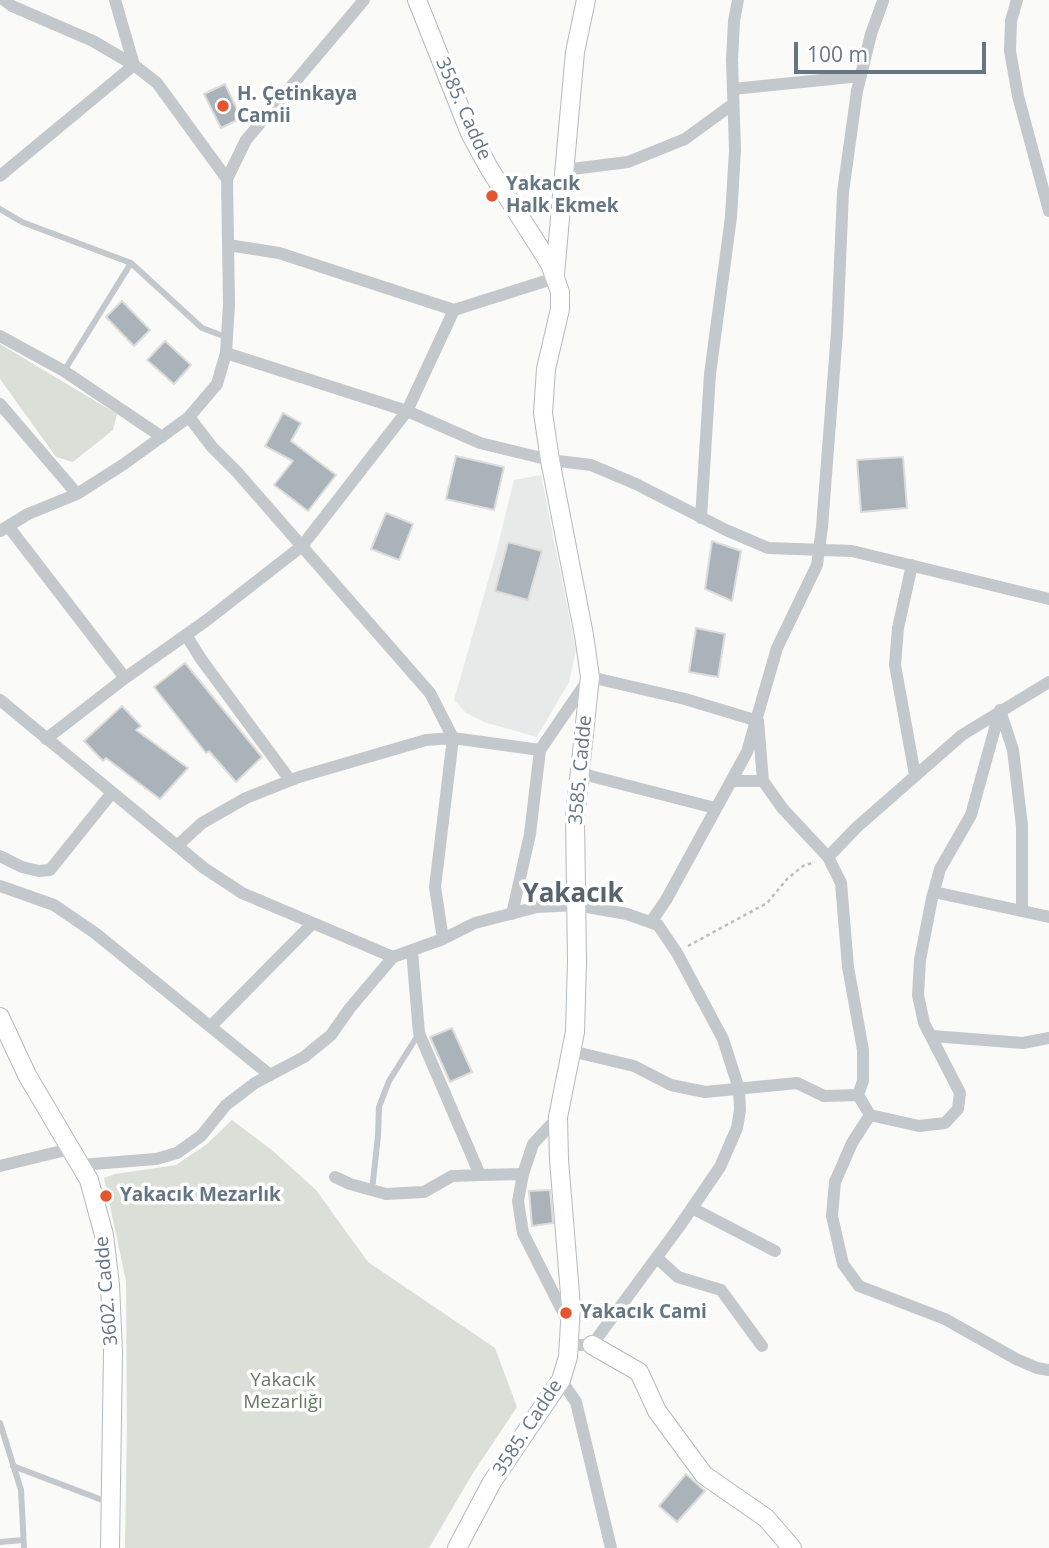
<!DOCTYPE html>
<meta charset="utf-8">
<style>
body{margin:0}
#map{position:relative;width:1049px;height:1548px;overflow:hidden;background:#fafaf8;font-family:"Open Sans",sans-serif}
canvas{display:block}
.scale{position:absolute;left:794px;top:42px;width:192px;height:32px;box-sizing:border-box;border:4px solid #657683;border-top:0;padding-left:9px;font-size:21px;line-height:24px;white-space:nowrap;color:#657683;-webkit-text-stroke:5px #fff;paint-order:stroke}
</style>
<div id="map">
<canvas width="1049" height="1548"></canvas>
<div class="scale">100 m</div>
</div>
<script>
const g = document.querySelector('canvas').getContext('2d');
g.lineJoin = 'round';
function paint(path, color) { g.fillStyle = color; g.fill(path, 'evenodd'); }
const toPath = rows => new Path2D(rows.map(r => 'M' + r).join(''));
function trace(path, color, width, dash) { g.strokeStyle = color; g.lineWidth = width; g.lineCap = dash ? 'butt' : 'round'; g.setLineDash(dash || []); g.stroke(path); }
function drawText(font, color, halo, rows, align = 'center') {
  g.font = font + ' "Open Sans",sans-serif'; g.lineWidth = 7; g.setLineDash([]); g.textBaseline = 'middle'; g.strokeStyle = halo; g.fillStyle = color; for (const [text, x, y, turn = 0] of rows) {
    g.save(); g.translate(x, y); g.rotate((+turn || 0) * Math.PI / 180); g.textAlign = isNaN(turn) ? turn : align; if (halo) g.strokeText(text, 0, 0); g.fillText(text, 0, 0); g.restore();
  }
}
paint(toPath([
 [541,475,576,650,569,682,537,737,484,722,466,713,454,700,495,557,514,480]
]), '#e8e9e9');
paint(toPath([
 [0,344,117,414,113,430,73,462,56,457,0,379],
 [232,1120,273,1151,316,1190,368,1262,495,1348,517,1407,473,1473,429,1548,125,1548,127,1421,126,1281,104,1178,115,1174,176,1165,207,1144]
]), '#dadfd7');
const building = toPath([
 [225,84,241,118,221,128,204,94,225,84],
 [122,301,150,330,134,346,106,317,122,301],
 [165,341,191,365,174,384,147,360,165,341],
 [283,413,301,423,291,441,336,475,308,511,274,485,293,461,265,446,283,413],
 [456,456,504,467,494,510,446,499,456,456],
 [903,457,907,508,861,512,857,460,903,457],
 [386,513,413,524,399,560,371,549,386,513],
 [712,541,741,551,732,601,705,589,712,541],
 [508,542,542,551,528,600,495,591,508,542],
 [696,628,725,634,718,677,689,672,696,628],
 [185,663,262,757,236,782,209,751,206,753,154,687,185,663],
 [122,706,141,726,136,730,188,768,160,799,106,758,103,761,84,741,122,706],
 [452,1028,472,1072,450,1082,430,1037,452,1028],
 [550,1190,553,1223,532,1226,529,1191,550,1190],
 [686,1474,705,1491,677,1522,659,1506,686,1474]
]);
paint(building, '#aab3b9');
trace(building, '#dcdcda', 2);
const secondary = toPath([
 [417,0,470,133,489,168,550,264,560,292,560,309,546,369,543,413,550,460,584,635,590,677,575,817,577,962,575,1032,558,1117,559,1160,571,1306,568,1357,561,1380,492,1482,457,1548],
 [555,274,575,52,586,0],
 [0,1017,27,1075,89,1180,104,1235,110,1285,113,1352,110,1548],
 [592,1345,639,1372,657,1411,704,1475,766,1518,792,1548]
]);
trace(secondary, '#b3babf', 20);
trace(toPath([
 [688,946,767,903,787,879,803,866,815,862]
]), '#bbbfc2', 2.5, [3.5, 3.5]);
trace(toPath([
 [0,209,22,222,131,263,202,328,226,337],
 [64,371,131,263],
 [372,1190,378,1136,379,1107,389,1081,418,1035],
 [0,1423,21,1490,24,1548],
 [13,1466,110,1503],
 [0,1542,23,1540]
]), '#c3c8cc', 6);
trace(toPath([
 [4,0,12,6,93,41,134,65,157,83,227,179],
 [1017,0,1011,21,1010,51,1018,96,1049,211],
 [733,89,861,76],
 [564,170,628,162,685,139,733,104],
 [0,176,134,65,115,0],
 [228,245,279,253,454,310,555,278],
 [0,336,64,371,162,437],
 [226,353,407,411,480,443,550,460,591,465,636,484,726,530,768,548,852,551,1049,599],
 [0,404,77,494],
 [189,417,212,447,237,472,430,693,453,738,435,887,443,939],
 [701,518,710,374,731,217,735,150,732,60,734,21,738,0],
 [8,526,125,678],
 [0,531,28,514,77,494,124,464,189,417,217,384,226,353,229,304,227,179,246,140,364,0],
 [912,565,898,628,895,665,915,775],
 [186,635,201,659,290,780],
 [0,700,204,868,242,893,393,957,443,939,475,923,537,907,576,905,627,914,658,925,677,953,723,1039,739,1089,740,1110,737,1128,720,1167,679,1227,592,1345,570,1345],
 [1000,710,1013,750,1022,826,1022,911],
 [46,739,125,678,207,620,302,546,407,411,454,310],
 [579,773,715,808],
 [731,781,763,781],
 [177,846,202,823,246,798,299,777,426,740,453,738,540,750],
 [0,856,22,867,39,871,50,870,111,794],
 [828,857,857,827,962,735,1049,682],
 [0,886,54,905,95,933,270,1075],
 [934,892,1049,917],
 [512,914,530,834,540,750,590,677,685,699,758,721,763,781,783,809,828,857,841,883,848,967,863,1050,863,1081,858,1095],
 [651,922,666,900,747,752,777,648,817,565,822,527,837,332,843,192,857,91,871,34,883,1],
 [412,951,419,1033,480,1175,523,1174],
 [211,1026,312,924],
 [932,1036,1023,1043,1049,1038],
 [571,1051,634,1066,671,1085,705,1092,797,1083,824,1096,858,1095],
 [858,1095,870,1115,919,1126,945,1123,958,1109,960,1093,924,1023,918,995,920,960,932,898,940,869,971,815,1000,710],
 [870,1115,852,1143,835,1182,832,1216,843,1264,859,1286,945,1319,1016,1359,1037,1368,1049,1370],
 [558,1117,533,1144,523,1174,518,1201,523,1233,569,1324],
 [80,1165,156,1159,177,1153,201,1136,226,1105,255,1083,304,1057,331,1035,350,1008,393,957],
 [0,1166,70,1149],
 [335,1177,350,1184,386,1194,424,1192,452,1176,480,1175],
 [692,1208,775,1251],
 [657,1258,678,1277,721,1290,762,1346],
 [561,1380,576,1402,611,1548]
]), '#c3c8cc', 12);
trace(secondary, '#fff', 18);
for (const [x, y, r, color] of [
 [223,106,7,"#e4572e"],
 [492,196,7,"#e4572e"],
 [106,1196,7,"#e4572e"],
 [566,1313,7,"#e4572e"]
]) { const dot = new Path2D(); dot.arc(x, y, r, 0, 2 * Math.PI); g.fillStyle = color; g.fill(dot); trace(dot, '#fff', 2.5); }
drawText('bold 19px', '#657683', '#fff', [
 ["H. Çetinkaya",237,95],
 ["Camii",237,117],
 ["Yakacık",506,185],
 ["Halk Ekmek",506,207],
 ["Yakacık Mezarlık",120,1196],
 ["Yakacık Cami",580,1313]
], 'left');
drawText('19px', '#657683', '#fff', [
 ["3585. Cadde",463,109,66],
 ["3585. Cadde",581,770,-85],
 ["3602. Cadde",107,1291,-95],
 ["3585. Cadde",528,1428,-57]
]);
drawText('19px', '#687a64', '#fff', [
 ["Yakacık",283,1381],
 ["Mezarlığı",283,1403]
]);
drawText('bold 26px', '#57646e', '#fff', [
 ["Yakacık",573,895]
]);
</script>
